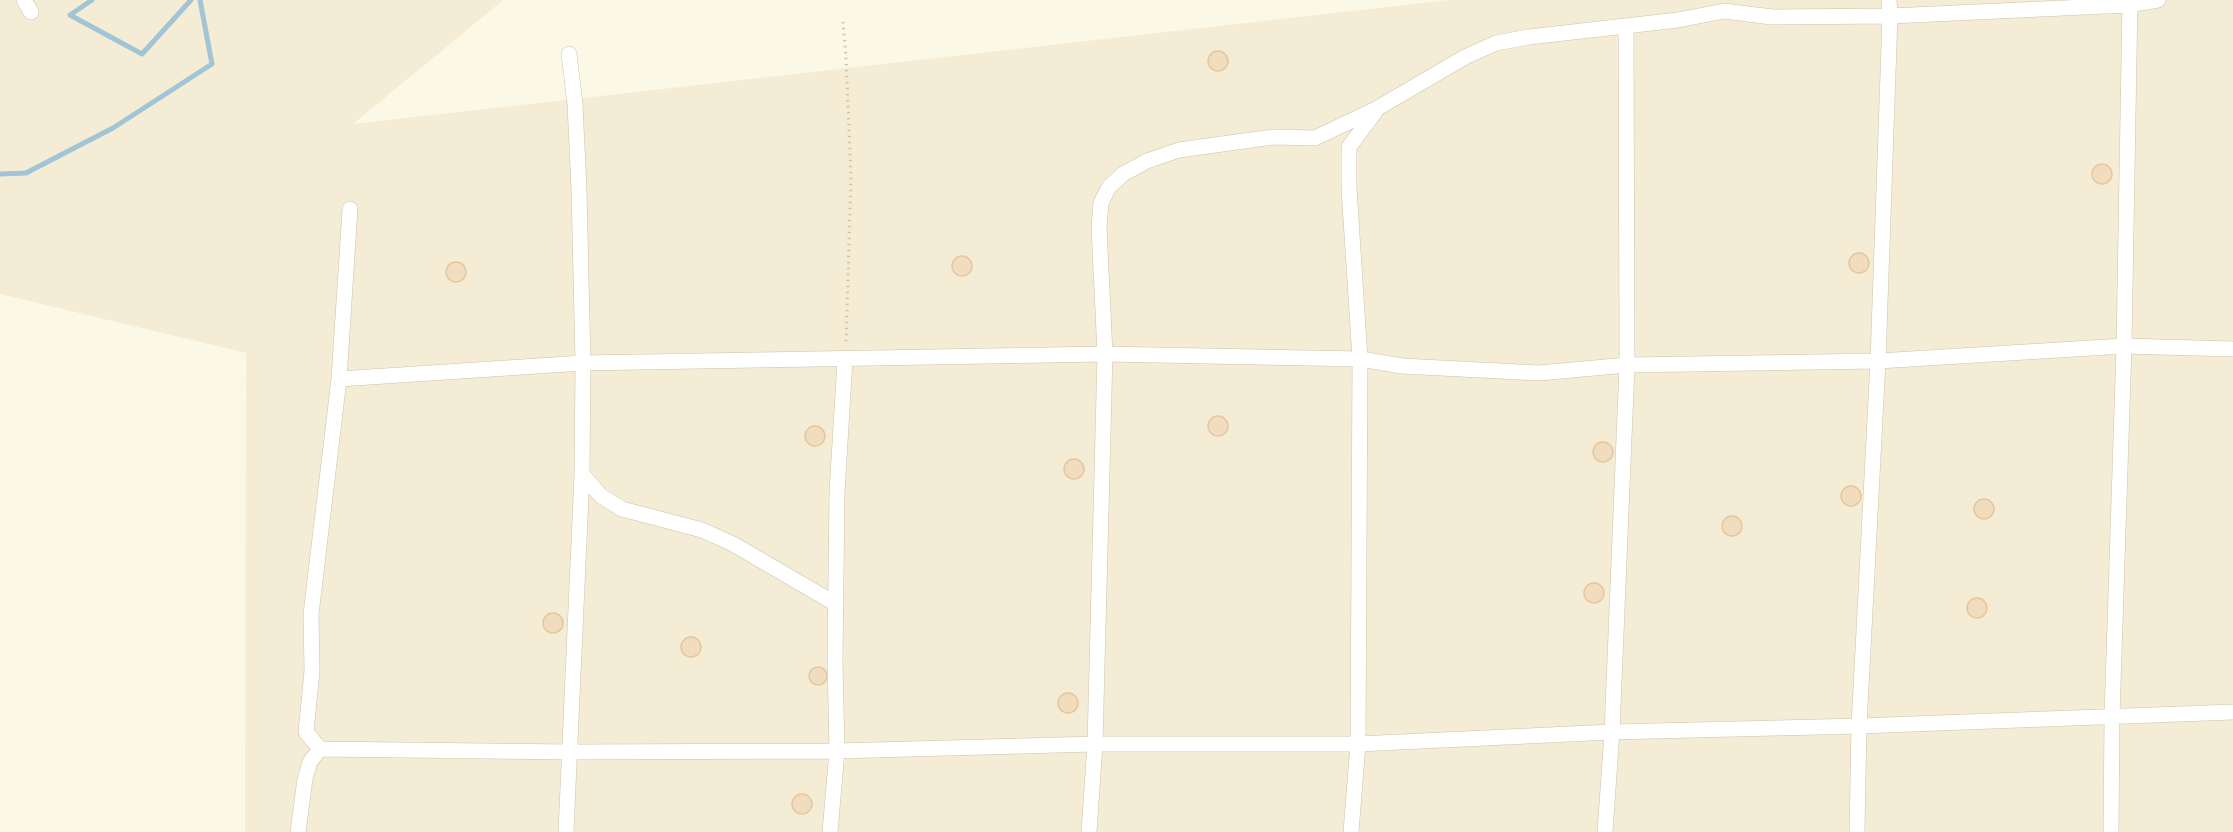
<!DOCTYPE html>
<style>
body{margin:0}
canvas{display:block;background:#fcf8e6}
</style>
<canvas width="2233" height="832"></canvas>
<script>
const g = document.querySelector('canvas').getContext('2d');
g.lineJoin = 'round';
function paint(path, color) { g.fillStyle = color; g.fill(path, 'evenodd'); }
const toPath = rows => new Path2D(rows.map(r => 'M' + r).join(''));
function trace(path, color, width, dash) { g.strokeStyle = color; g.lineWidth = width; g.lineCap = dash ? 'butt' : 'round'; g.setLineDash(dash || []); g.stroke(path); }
paint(toPath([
 [0,0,503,0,353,124,1449,0,2233,0,2233,832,245,832,246,353,0,294]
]), '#f4ecd4');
trace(toPath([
 [92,0,70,15,142,54,191,0],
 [0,174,26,173,113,128,212,64,200,0]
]), '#a1c4d7', 5);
const building = toPath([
 '1208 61a10 10 0 1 1 20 0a10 10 0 1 1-20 0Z',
 '2092 174a10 10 0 1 1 20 0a10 10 0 1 1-20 0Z',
 '1849 263a10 10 0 1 1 20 0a10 10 0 1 1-20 0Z',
 '952 266a10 10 0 1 1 20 0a10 10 0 1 1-20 0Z',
 '446 272a10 10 0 1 1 20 0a10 10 0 1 1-20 0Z',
 '1208 426a10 10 0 1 1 20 0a10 10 0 1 1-20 0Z',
 '805 436a10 10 0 1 1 20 0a10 10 0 1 1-20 0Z',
 '1593 452a10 10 0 1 1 20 0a10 10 0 1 1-20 0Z',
 '1064 469a10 10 0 1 1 20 0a10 10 0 1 1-20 0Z',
 '1841 496a10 10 0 1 1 20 0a10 10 0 1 1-20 0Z',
 '1974 509a10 10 0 1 1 20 0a10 10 0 1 1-20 0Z',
 '1722 526a10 10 0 1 1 20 0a10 10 0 1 1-20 0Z',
 '1584 593a10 10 0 1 1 20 0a10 10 0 1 1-20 0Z',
 '1967 608a10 10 0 1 1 20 0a10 10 0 1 1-20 0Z',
 '543 623a10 10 0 1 1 20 0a10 10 0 1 1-20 0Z',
 '681 647a10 10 0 1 1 20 0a10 10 0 1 1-20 0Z',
 '809 676a9 9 0 1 1 18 0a9 9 0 1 1-18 0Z',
 '1058 703a10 10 0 1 1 20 0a10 10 0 1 1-20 0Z',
 '792 804a10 10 0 1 1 20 0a10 10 0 1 1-20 0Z'
]);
paint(building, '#f1ddbe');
trace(building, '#e4c79e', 1.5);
const minor = toPath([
 [24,0,31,12],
 [339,379,583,363,1105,354,1360,359,1402,366,1539,373,1627,365,1878,361,2124,346,2233,349],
 [582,474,601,496,622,509,702,530,733,544,836,604],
 [320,749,570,752,837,751,1095,744,1358,744,1612,732,1859,726,2233,712],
 [320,749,306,732,312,671,311,614,339,379,350,209],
 [298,832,305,779,310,762,320,749],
 [566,832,582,474,583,363,579,189,575,104,569,54],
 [830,832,837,751,835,661,837,492,845,360],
 [1089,832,1095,744,1105,354,1099,227,1101,203,1109,187,1123,174,1147,161,1179,150,1273,137,1315,138,1376,109,1465,57,1496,43,1529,37,1678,20,1724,11,1772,17,1890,16,2128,5,2158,0],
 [1351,832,1358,744,1360,359,1349,188,1349,147,1375,112],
 [1605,832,1612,732,1627,365,1626,27],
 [1857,832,1859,726,1878,361,1890,16,1889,0],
 [2111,832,2112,716,2124,346,2130,0]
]);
trace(minor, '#cec2ac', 16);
trace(toPath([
 [843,22,846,57,851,177,846,343]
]), '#d6c1a1', 3, [1.5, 4.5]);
trace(minor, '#fff', 15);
</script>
